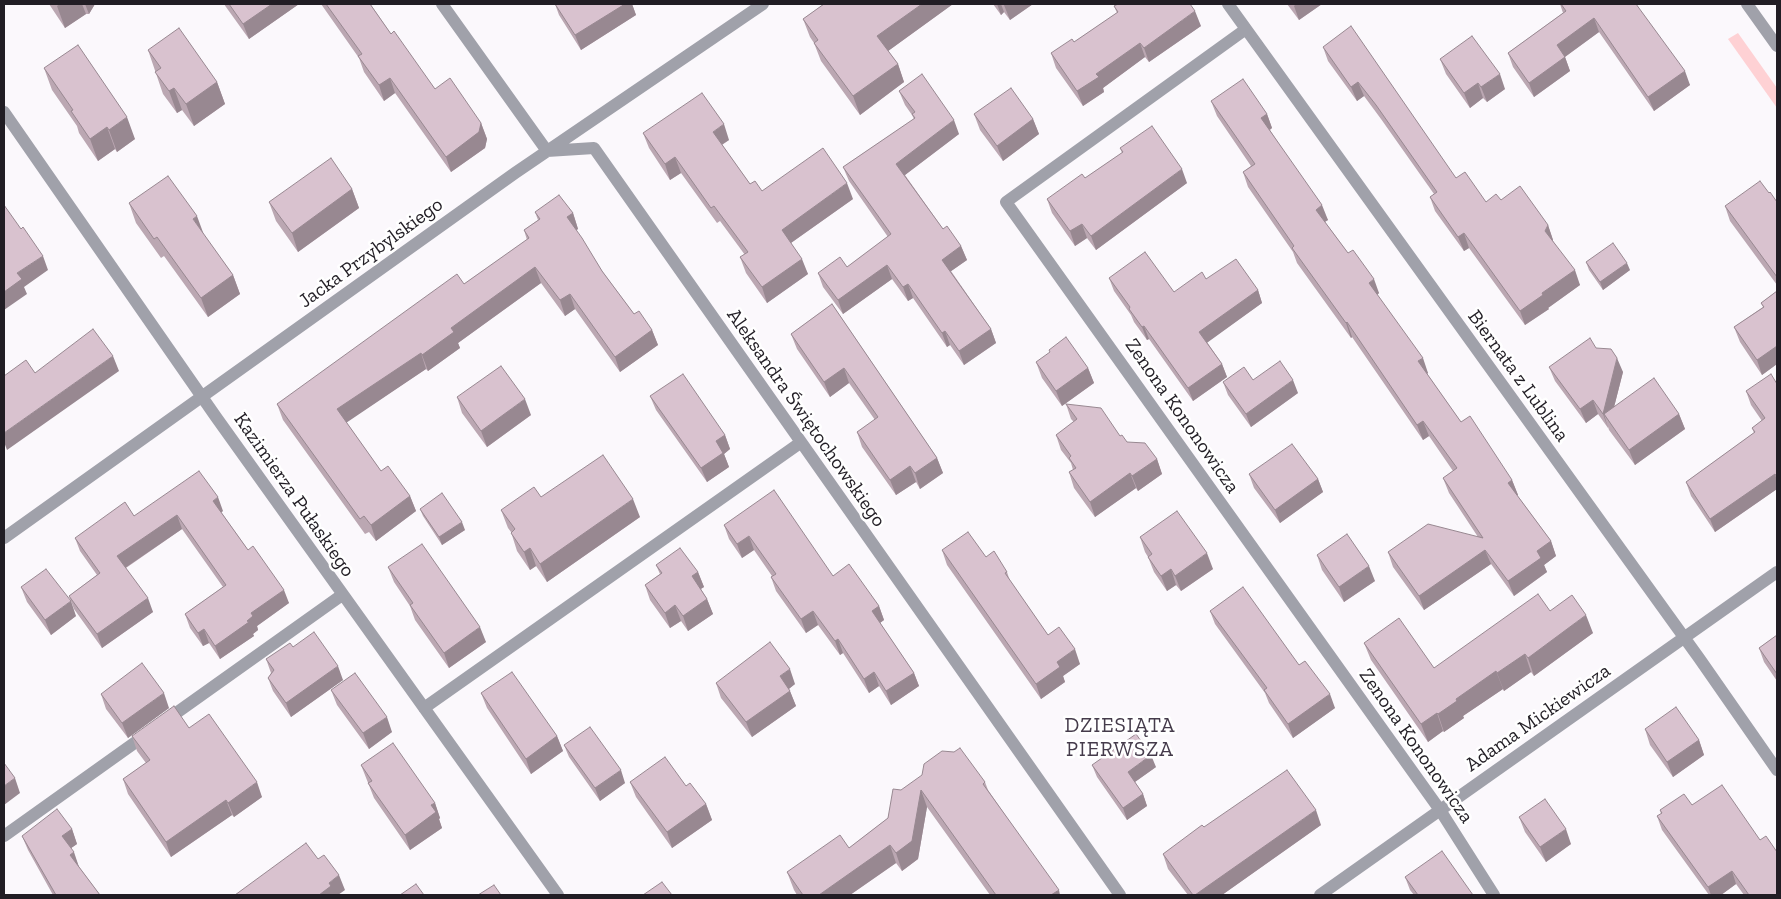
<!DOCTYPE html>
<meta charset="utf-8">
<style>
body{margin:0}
#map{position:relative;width:1781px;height:899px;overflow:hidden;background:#fbf8fc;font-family:"Zilla Slab",serif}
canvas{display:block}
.frame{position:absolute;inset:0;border:5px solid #211d24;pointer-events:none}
</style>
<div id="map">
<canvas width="1781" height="899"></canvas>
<div class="frame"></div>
</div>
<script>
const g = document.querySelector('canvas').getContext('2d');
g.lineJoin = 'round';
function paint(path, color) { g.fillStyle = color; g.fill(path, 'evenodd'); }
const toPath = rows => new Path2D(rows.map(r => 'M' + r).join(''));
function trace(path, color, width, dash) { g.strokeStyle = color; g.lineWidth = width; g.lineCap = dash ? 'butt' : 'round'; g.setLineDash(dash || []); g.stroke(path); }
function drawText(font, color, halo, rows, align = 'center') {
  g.font = font + ' "Zilla Slab",serif'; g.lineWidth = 5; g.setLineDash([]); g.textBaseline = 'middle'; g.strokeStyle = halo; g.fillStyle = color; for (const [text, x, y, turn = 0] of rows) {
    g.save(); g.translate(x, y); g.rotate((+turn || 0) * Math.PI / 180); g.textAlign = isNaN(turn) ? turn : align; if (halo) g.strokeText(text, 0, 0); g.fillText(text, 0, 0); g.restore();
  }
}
paint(toPath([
 [1738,33,1777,88,1777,108,1728,39]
]), '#fed1d4');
trace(toPath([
 [442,4,547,151,594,148,1120,895],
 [1228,4,1699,658,1777,770],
 [1747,4,1777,46],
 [1246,29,1006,202,1440,810,1494,895],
 [4,112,216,417,558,895],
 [4,538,515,173,763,4],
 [424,708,800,443],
 [165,721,342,595],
 [4,836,147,734],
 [1320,895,1777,572]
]), '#a0a1aa', 12);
paint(toPath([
 [49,4,95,4,89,14,86,14,65,28],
 [224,4,299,4,249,39,226,7],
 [321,4,372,4,371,5,391,34,435,89,481,123,487,139,485,148,451,172,395,93,384,101,364,72,359,58],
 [555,4,632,4,636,15,581,50,559,15],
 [824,4,953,4,888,51,898,64,904,82,860,115,821,61,814,43,810,37,803,19],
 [993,4,1033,4,1010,20,1004,12,1001,15],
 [1287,4,1322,4,1299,20],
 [1560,4,1636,4,1690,85,1654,111,1599,32,1565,57,1570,71,1534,97,1513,67,1508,53,1563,13],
 [1114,6,1201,26,1149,62,1145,57,1103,88,1104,92,1083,106,1056,68,1051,53,1074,42,1117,13],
 [1323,47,1456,178,1486,202,1501,200,1548,225,1553,240,1553,241,1580,285,1548,308,1549,309,1525,325,1469,248,1464,251,1435,211,1430,197,1434,194,1381,119,1364,96,1357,101,1328,61],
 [148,50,217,82,225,104,194,126,182,110,177,113,163,94],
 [1440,59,1505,89,1487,102,1483,98,1470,108,1446,74],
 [44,68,135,139,117,152,115,149,98,161,79,133,77,126,52,90],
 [899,91,959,134,905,175,943,229,961,246,967,260,951,271,991,329,996,343,964,365,950,345,947,347,913,298,908,301,892,279,843,314,823,287,818,273,847,267,888,237,849,181,843,167,914,119,912,115,905,105],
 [1211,101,1267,114,1272,128,1270,130,1328,220,1325,222,1348,253,1379,293,1377,295,1428,373,1427,374,1461,422,1512,480,1518,495,1517,495,1551,541,1556,556,1544,565,1547,572,1514,596,1491,564,1424,610,1393,567,1388,552,1478,537,1449,493,1443,478,1453,471,1429,436,1423,440,1352,337,1351,338,1297,263,1293,252,1248,187,1243,172,1251,166,1217,116],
 [974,114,1033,119,1039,134,1003,161,980,130],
 [643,133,729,140,722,145,750,184,762,191,853,199,791,243,808,274,767,303,746,273,740,257,745,255,720,221,717,223,681,173,670,180,649,148],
 [1120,148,1187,183,1096,250,1087,238,1075,246,1052,213,1047,199,1085,178,1122,153],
 [352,189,359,208,298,252,276,221,269,202],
 [1769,193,1777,202,1777,285,1730,221,1725,206],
 [129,203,203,234,233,275,240,294,208,317,164,256,161,258,136,223],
 [535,212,573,213,578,229,576,230,602,271,634,314,652,330,658,345,620,372,575,309,565,316,541,283,458,343,460,348,428,371,426,369,346,422,381,471,410,496,416,511,376,541,369,532,365,534,283,420,277,404,464,284,527,240,524,230,538,220],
 [1586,262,1630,270,1603,290,1589,270],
 [1109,278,1174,292,1206,279,1258,290,1262,303,1207,342,1222,364,1227,377,1193,401,1149,339,1147,340,1134,322,1131,315,1114,291],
 [1777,291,1777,364,1762,375,1740,342,1734,327,1763,307,1761,303],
 [832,304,937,458,943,473,920,489,916,482,896,495,862,447,857,432,875,420,849,383,830,397,797,349,791,334],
 [1596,348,1623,372,1614,407,1679,414,1685,429,1635,465,1609,430,1608,427,1608,428,1598,414,1586,423,1555,381,1549,367],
 [1036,362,1088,368,1094,383,1062,406,1042,378],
 [1253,380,1298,393,1251,427,1228,395,1223,382],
 [1777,384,1777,489,1715,532,1691,496,1686,482,1754,433,1752,428,1762,421,1751,405,1746,391],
 [650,396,725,435,730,449,724,454,729,467,707,482,656,410],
 [457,397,531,415,487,447,462,413],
 [1066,404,1120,436,1127,442,1157,459,1162,474,1138,491,1136,488,1095,517,1074,488,1069,472,1073,470,1071,463,1061,450,1056,435,1074,422,1071,419],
 [1249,474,1318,479,1323,492,1280,523,1254,488],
 [541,497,640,517,547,582,536,566,530,570,517,551,511,532,508,528,501,510],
 [420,509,465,530,442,545,423,516],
 [223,511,221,512,248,550,289,603,257,626,258,630,253,634,254,636,220,659,209,643,203,646,190,628,185,614,223,587,182,529,126,568,153,612,102,648,74,609,69,596,97,575,80,551,75,538,134,516],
 [724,525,833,576,879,606,884,620,880,623,914,673,919,686,891,705,879,686,869,693,843,653,840,655,818,625,806,633,776,591,771,577,772,576,754,550,742,558,729,539],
 [1140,537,1213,569,1181,591,1176,585,1167,591,1154,572,1148,557,1145,552],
 [942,550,986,557,1007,572,1010,581,1048,635,1080,664,1063,676,1065,682,1041,699,947,565],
 [1317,555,1375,581,1344,602,1322,570],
 [656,565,698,572,704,587,701,589,707,599,713,614,688,631,681,621,670,628,650,600,645,585,660,574],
 [388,567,486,642,449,668,415,620,410,606,394,582],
 [21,587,76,616,51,635,27,602],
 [1210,611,1299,665,1335,708,1293,738,1269,703,1265,693,1215,624],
 [1550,611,1593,633,1534,676,1531,672,1504,691,1503,689,1463,716,1464,718,1444,732,1443,731,1428,742,1371,660,1364,643,1434,668],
 [1777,635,1777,681,1764,662,1759,648],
 [293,647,343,680,291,717,273,691,268,678,271,673,266,659],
 [716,683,795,684,789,689,796,706,752,737,721,698],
 [331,690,392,732,369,749,337,705],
 [481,693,557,736,563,751,531,774,487,708],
 [101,694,169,708,128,738,106,709],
 [189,728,262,797,234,817,232,815,171,857,128,794,123,779,146,763,137,751,132,736],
 [1645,729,1699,740,1704,755,1673,777,1650,745],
 [564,745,625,783,600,801,569,757],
 [361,765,435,803,440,818,439,819,442,828,410,850,374,798],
 [1092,765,1156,767,1135,782,1143,794,1147,806,1127,820,1097,777],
 [630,782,686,786,706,804,712,820,672,848,636,797],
 [985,782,988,790,1060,895,990,895,927,807,918,859,902,871,896,863,850,895,797,895,794,890,787,872,849,848,888,818,901,790],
 [1692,805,1760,840,1777,895,1744,895,1736,884,1721,895,1709,895,1662,830,1657,816,1661,814,1660,810],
 [1519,817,1571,844,1546,862,1525,832],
 [1321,825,1222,895,1188,895,1168,869,1163,854,1204,827],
 [72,829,77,844,71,848,79,867,100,895,53,895,28,850,22,836],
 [1405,877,1473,895,1414,895,1410,890]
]), '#bba7b2');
paint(toPath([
 [60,4,82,4,86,14,65,28,57,6],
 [85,4,95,4,89,14],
 [272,4,299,4,249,39,243,24],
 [625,4,632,4,636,15,581,50,575,35],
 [922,4,953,4,884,54,877,36],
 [997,4,1001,4,1004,12,1001,15],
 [1006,4,1033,4,1010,20,1004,5],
 [1296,4,1322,4,1299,20,1294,6],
 [1195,11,1201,26,1149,62,1144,48],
 [1594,18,1599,32,1562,59,1557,45],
 [1140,43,1145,57,1103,88,1104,92,1083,106,1077,91,1096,74],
 [1565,57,1570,71,1534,97,1529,83],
 [898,64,904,82,860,115,853,96],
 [1685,71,1690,85,1654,111,1648,97],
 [1500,74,1505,89,1487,102,1481,87],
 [390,78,395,93,384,101,379,85],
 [217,82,225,104,194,126,186,104],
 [1358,82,1364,96,1357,101,1351,87],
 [1478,83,1483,98,1470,108,1464,93],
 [174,88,182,110,177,113,169,91],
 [1267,114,1272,128,1266,132,1261,118],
 [127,117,135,139,117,152,109,130],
 [1033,119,1039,134,1003,161,997,146],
 [954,120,959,134,901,178,896,164],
 [481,123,487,139,485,148,451,172,446,157],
 [724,124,729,140,718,147,713,132],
 [107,127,115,149,98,161,90,139],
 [675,157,681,173,670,180,665,164],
 [1182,169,1187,183,1096,250,1091,236],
 [847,183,853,199,788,245,782,230],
 [352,189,359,208,298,252,292,233],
 [1322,205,1328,220,1321,224,1316,210],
 [573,213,578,229,572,233,567,217],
 [197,216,204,235,193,219],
 [1082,224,1087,238,1075,246,1070,231],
 [1548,225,1553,240,1551,245,1545,231],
 [1464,233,1469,248,1464,251,1458,237],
 [961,246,967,260,947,274,942,260],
 [43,256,48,270,24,287,27,294,4,310,4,292,17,273],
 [802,259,808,274,767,303,762,287],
 [1627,263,1630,270,1603,290,1600,282],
 [887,265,892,279,843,314,838,300],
 [535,267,541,283,458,343,460,348,428,371,422,355,451,328],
 [1575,270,1580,285,1548,308,1549,309,1525,325,1520,311,1542,293],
 [233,275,240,294,208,317,201,298],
 [1374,279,1379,293,1374,298,1369,283],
 [908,284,913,298,908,301,903,287],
 [1258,290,1262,303,1204,345,1199,332],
 [570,294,575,309,565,316,560,300],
 [1347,322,1352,337,1351,338,1346,323],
 [1144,326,1149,339,1147,340,1142,327],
 [991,329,996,343,964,365,959,351],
 [652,330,658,345,620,372,615,357],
 [945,331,950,345,947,347,942,333],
 [1777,346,1777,364,1762,375,1757,360],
 [421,353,426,369,343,425,337,409],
 [113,356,119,371,7,450,4,442,4,433],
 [1423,358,1428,373,1424,376,1418,361],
 [1617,358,1623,372,1610,423,1604,414,1608,428,1603,414],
 [1222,364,1227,377,1193,401,1188,388],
 [844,368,849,383,830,397,824,382],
 [1088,368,1094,383,1062,406,1056,391],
 [1293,380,1298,393,1251,427,1246,414],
 [525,399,531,415,487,447,481,431],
 [1593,400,1598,414,1586,423,1580,409],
 [1679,414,1685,429,1635,465,1629,450],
 [1423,421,1429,436,1423,440,1417,425],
 [725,435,730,449,724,454,729,467,707,482,701,468,716,441],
 [937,458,943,473,920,489,915,473],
 [1157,459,1162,474,1138,491,1132,476],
 [910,466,916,482,896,495,890,480],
 [1130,473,1136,488,1095,517,1090,502],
 [1775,474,1777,481,1777,489,1715,532,1710,519],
 [1318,479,1323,492,1280,523,1275,510],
 [1512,480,1518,495,1513,498,1508,483],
 [410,496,416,511,376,541,371,525],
 [218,497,223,511,218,515,213,501],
 [633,499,640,517,547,582,540,564],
 [177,515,182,529,122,570,117,556],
 [462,522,465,530,442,545,439,537],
 [749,536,754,550,742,558,737,544],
 [1551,541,1556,556,1544,565,1547,572,1514,596,1508,581,1537,551],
 [530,548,536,566,530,570,524,552],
 [1485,550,1491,564,1424,610,1419,596],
 [1207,553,1213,569,1181,591,1175,576],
 [1369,566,1375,581,1344,602,1339,587],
 [1171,569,1176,585,1167,591,1161,576],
 [698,572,704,587,697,591,692,576],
 [284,590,289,603,257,626,258,630,253,634,254,636,220,659,215,646,247,621,251,613],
 [148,598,153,612,102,648,97,634],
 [707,599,713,614,688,631,683,616],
 [71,601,76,616,51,635,45,620],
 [675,605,681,621,670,628,665,613],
 [879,606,884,620,877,625,872,611],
 [813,611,818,625,806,633,801,619],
 [1586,615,1593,633,1534,676,1528,658],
 [480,627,486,642,449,668,444,653],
 [204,629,209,643,203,646,198,633],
 [838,639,843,653,840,655,835,641],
 [1075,649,1080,664,1063,676,1065,682,1041,699,1036,684,1057,662],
 [1525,654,1531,672,1504,691,1497,673],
 [338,666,343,680,291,717,286,703],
 [790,669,795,684,786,691,780,676],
 [1496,671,1503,689,1463,716,1464,718,1444,732,1438,714,1456,699],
 [874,672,879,686,869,693,864,679],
 [914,673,919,686,891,705,886,691],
 [790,691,796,706,752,737,746,722],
 [164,693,169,708,128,738,122,723],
 [1330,694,1335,708,1293,738,1288,724],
 [1437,713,1443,731,1428,742,1421,724],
 [387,717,392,732,369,749,363,733],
 [557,736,563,751,531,774,526,759],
 [1699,740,1704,755,1673,777,1667,762],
 [1151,755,1156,767,1132,784,1128,772],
 [621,770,625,783,600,801,595,788],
 [15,778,20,793,4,805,4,786],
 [257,782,262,797,234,817,228,803],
 [921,790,927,807,918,859,902,871,896,853],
 [1143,794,1147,806,1127,820,1123,808],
 [226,800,232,815,171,857,166,842],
 [435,803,440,818,439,819,442,828,410,850,405,835,431,805],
 [706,804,712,820,672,848,667,832],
 [1316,810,1321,825,1222,895,1195,895],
 [72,829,77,844,67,851,62,836],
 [1566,829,1571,844,1546,862,1540,847],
 [890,845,896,863,850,895,819,895],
 [74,852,79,867,70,855],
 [1732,871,1736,884,1721,895,1711,895,1708,887],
 [339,875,345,890,338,895,319,895,329,883],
 [1059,890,1060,895,1051,895]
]), '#988891');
const building = toPath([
 [229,4,272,4,243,24,229,4],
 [326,4,370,4,391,34,394,31,435,89,450,78,481,123,479,132,446,157,390,78,379,85,358,56,362,54,326,4],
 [555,4,625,4,575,35,555,4],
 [824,4,922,4,877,36,898,64,853,96,814,43,818,40,803,19,824,4],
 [1118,4,1190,4,1195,11,1144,48,1140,43,1096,74,1099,77,1077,91,1051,53,1072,39,1074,42,1118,12,1114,6,1118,4],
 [1561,4,1636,4,1685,71,1648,97,1594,18,1557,45,1565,57,1529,83,1508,53,1566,11,1561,4],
 [1351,26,1456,178,1465,172,1486,202,1496,194,1501,200,1520,186,1548,225,1545,231,1575,270,1542,293,1543,295,1520,311,1464,233,1458,237,1430,197,1437,192,1376,105,1358,82,1351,87,1323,47,1351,26],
 [179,28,217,82,186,104,174,88,169,91,155,72,161,68,148,50,179,28],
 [1472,36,1500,74,1481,87,1478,83,1464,93,1440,59,1472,36],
 [78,45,127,117,109,130,107,127,90,139,71,111,73,110,44,68,78,45],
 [922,74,954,120,896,164,943,229,947,226,961,246,942,260,991,329,959,351,945,331,942,333,908,284,903,287,887,265,838,300,818,273,840,257,847,267,891,234,843,167,915,118,912,114,915,112,899,91,922,74],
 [1243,79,1267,114,1261,118,1322,205,1316,210,1348,253,1353,250,1374,279,1369,283,1423,358,1418,361,1461,422,1470,416,1512,480,1508,483,1551,541,1537,551,1541,558,1508,581,1485,550,1419,596,1388,552,1428,524,1483,538,1443,478,1457,468,1423,421,1417,425,1347,322,1346,323,1292,248,1294,246,1243,172,1255,164,1211,101,1243,79],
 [1011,88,1033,119,997,146,974,114,1011,88],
 [702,93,724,124,713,132,750,184,755,181,762,191,823,148,847,183,782,230,802,259,762,287,740,257,748,252,714,206,711,208,675,157,665,164,643,133,702,93],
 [1152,126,1182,169,1091,236,1082,224,1070,231,1047,199,1082,174,1085,178,1123,152,1120,148,1152,126],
 [331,158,352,189,292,233,269,202,331,158],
 [168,176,197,216,193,219,233,275,201,298,157,237,154,239,129,203,168,176],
 [1760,181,1769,193,1770,192,1777,202,1777,277,1725,206,1760,181],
 [559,195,573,213,567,217,582,238,602,271,634,314,639,311,652,330,615,357,570,294,560,300,535,267,451,328,454,332,422,355,421,353,337,409,381,471,388,466,410,496,371,525,364,516,360,519,277,404,457,274,464,284,529,238,524,230,540,219,535,212,559,195],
 [4,205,21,229,23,227,43,256,17,273,22,279,4,292,4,205],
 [1613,243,1627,263,1600,282,1586,262,1613,243],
 [1145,252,1174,292,1202,272,1206,279,1236,259,1258,290,1199,332,1222,364,1188,388,1144,326,1142,327,1129,309,1130,307,1109,278,1145,252],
 [1777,291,1777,346,1757,360,1734,327,1764,307,1761,303,1777,291],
 [832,304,937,458,915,473,910,466,890,480,857,432,878,417,844,368,824,382,791,334,832,304],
 [93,329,113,356,4,433,4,376,26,360,35,373,93,329],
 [1066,337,1088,368,1056,391,1036,362,1050,352,1049,350,1066,337],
 [1590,338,1596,348,1611,349,1617,358,1603,414,1593,400,1580,409,1549,367,1590,338],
 [1280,361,1293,380,1246,414,1223,382,1244,367,1253,380,1280,361],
 [501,366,525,399,481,431,457,397,501,366],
 [683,374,725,435,716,441,723,453,701,468,650,396,683,374],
 [1771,374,1777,384,1777,477,1775,474,1710,519,1686,482,1755,432,1752,428,1765,418,1746,391,1771,374],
 [1654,378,1679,414,1629,450,1604,414,1654,378],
 [1066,404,1101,408,1120,436,1122,435,1127,442,1145,443,1157,459,1132,476,1130,473,1090,502,1069,472,1076,468,1069,458,1071,456,1056,435,1077,419,1066,404],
 [1292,444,1318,479,1275,510,1249,474,1292,444],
 [603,455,633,499,540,564,530,548,524,552,511,533,515,529,501,510,534,487,541,497,603,455],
 [199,471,218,497,213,501,248,550,253,546,284,590,251,613,253,616,247,621,249,622,215,646,204,629,198,633,185,614,226,585,177,515,117,556,148,598,97,634,69,596,100,573,75,538,125,502,134,516,199,471],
 [774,490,833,576,849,564,879,606,872,611,914,673,886,691,874,672,864,679,838,639,835,641,813,611,801,619,771,577,776,574,749,536,737,544,724,525,774,490],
 [442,493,462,522,439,537,420,509,442,493],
 [1177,511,1207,553,1175,576,1171,569,1161,576,1148,557,1152,554,1140,537,1177,511],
 [968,532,986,557,994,551,1007,572,1005,573,1048,635,1059,627,1075,649,1057,662,1060,667,1036,684,942,550,968,532],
 [1347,534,1369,566,1339,587,1317,555,1347,534],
 [422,544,480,627,444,653,410,605,413,603,388,567,422,544],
 [680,548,698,572,692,576,707,599,683,616,675,605,665,613,645,585,662,573,656,565,680,548],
 [46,569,71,601,45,620,21,587,46,569],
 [1243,587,1299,665,1305,661,1330,694,1288,724,1264,690,1267,688,1210,611,1243,587],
 [1538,594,1550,611,1572,595,1586,615,1528,658,1525,654,1497,673,1496,671,1456,699,1457,701,1438,714,1437,713,1421,724,1364,643,1399,618,1434,668,1538,594],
 [314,632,338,666,286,703,268,678,274,670,266,659,290,643,293,647,314,632],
 [1777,635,1777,674,1759,648,1777,635],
 [770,642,790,669,780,676,790,691,746,722,716,683,770,642],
 [142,663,164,693,122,723,101,694,142,663],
 [512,672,557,736,526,759,481,693,512,672],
 [355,673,387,717,363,733,331,690,355,673],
 [174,706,189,728,209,714,257,782,228,803,226,800,166,842,123,779,150,760,132,736,174,706],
 [1676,707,1699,740,1667,762,1645,729,1676,707],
 [590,727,621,770,595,788,564,745,590,727],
 [1136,734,1151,755,1128,772,1143,794,1123,808,1092,765,1136,734],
 [393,743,435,803,431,805,436,812,405,835,368,783,372,781,361,765,393,743],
 [960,748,985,782,983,784,1059,890,1051,895,996,895,921,790,912,841,896,853,890,845,819,895,803,895,787,872,840,835,849,848,888,818,893,789,901,790,922,775,924,764,942,751,954,752,960,748],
 [665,757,686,786,690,783,706,804,667,832,630,782,665,757],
 [4,763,15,778,4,786,4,763],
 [1287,770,1316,810,1195,895,1193,895,1163,854,1202,825,1204,827,1287,770],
 [1722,785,1760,840,1766,836,1777,852,1777,895,1749,895,1732,871,1708,887,1657,816,1662,813,1660,810,1684,794,1692,805,1722,785],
 [1545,799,1566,829,1540,847,1519,817,1545,799],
 [57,809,72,829,62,836,74,852,70,855,100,895,56,895,22,836,57,809],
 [306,843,318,859,324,855,339,875,329,883,331,886,319,895,235,895,306,843],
 [1442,851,1473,895,1418,895,1405,877,1442,851],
 [662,882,672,895,643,895,662,882],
 [416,884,424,895,400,895,416,884],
 [494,885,501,895,478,895,494,885]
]);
paint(building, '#d9c2cf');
trace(building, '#988891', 1);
drawText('20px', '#211d24', '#fff', [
 ["Jacka Przybylskiego",371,253,-36],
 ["Biernata z Lublina",1518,376,54],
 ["Zenona Kononowicza",1182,416,55],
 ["Aleksandra Świętochowskiego",806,418,55],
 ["Kazimierza Pułaskiego",294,495,55],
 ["Adama Mickiewicza",1538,718,-35],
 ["Zenona Kononowicza",1416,746,55]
]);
g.letterSpacing = '1px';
drawText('21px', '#453b4b', '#fff', [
 ["DZIESIĄTA",1120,726],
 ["PIERWSZA",1120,750]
]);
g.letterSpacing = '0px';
</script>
